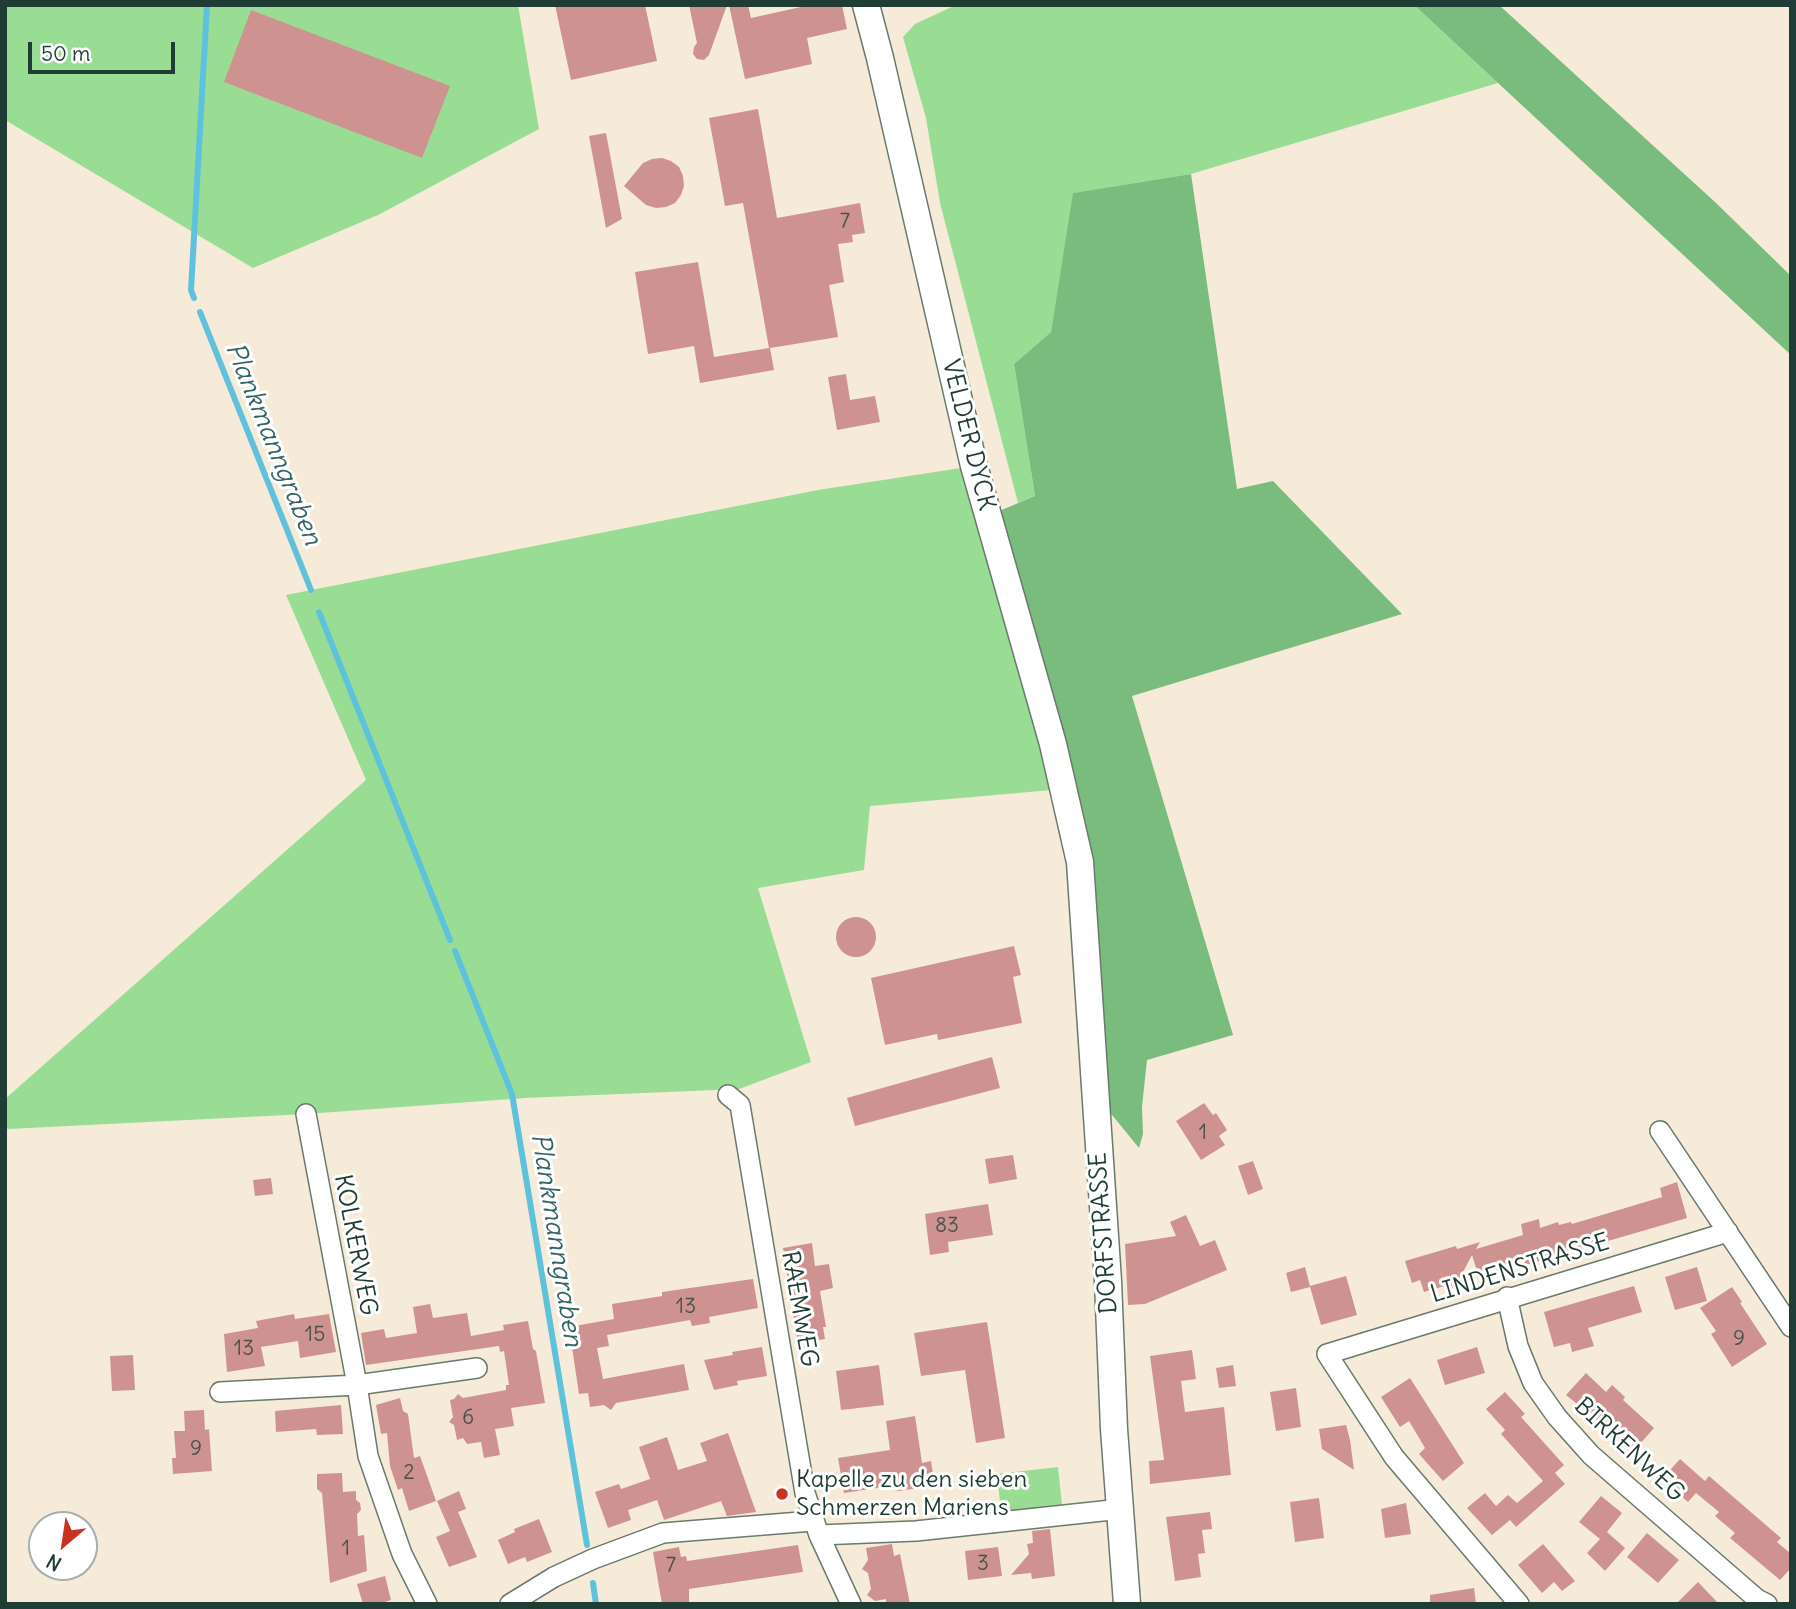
<!DOCTYPE html>
<style>
body{margin:0}
#map{position:relative;width:1796px;height:1609px;overflow:hidden;background:#f6ebd8;font-family:Delius,sans-serif}
canvas{display:block}
.frame{position:absolute;inset:0;border:7px solid #1f3d34;pointer-events:none}
.north{position:absolute;left:28px;top:1511px;width:70px;height:70px;box-sizing:border-box;background:#fff;border:2px solid #a5b1ae;border-radius:50%;rotate:209deg;font-size:19px;font-weight:700;line-height:28px;text-align:center;color:#1f3d34}
.north::after{content:'';display:block;margin:auto;width:24px;height:32px;background:#c8321e;clip-path:polygon(50% 0,100% 100%,50% 72%,0 100%)}
.scale{position:absolute;left:28px;top:42px;width:147px;height:32px;box-sizing:border-box;border:4px solid #1f3d34;border-top:0;padding-left:9px;font-size:21px;line-height:24px;white-space:nowrap;color:#1f3d34;-webkit-text-stroke:5px #fff;paint-order:stroke}
</style>
<div id="map">
<canvas width="1796" height="1609"></canvas>
<div class="frame"></div>
<div class="north">N</div>
<div class="scale">50 m</div>
</div>
<script>
const g = document.querySelector('canvas').getContext('2d');
g.lineJoin = 'round';
function paint(path, color) { g.fillStyle = color; g.fill(path, 'evenodd'); }
const toPath = rows => new Path2D(rows.map(r => 'M' + r).join(''));
function trace(path, color, width, dash) { g.strokeStyle = color; g.lineWidth = width; g.lineCap = dash ? 'butt' : 'round'; g.setLineDash(dash || []); g.stroke(path); }
function drawText(font, color, halo, rows, align = 'center') {
  g.font = font + ' Delius,sans-serif'; g.lineWidth = 6; g.setLineDash([]); g.textBaseline = 'middle'; g.strokeStyle = halo; g.fillStyle = color; for (const [text, x, y, turn = 0] of rows) {
    g.save(); g.translate(x, y); g.rotate((+turn || 0) * Math.PI / 180); g.textAlign = isNaN(turn) ? turn : align; if (halo) g.strokeText(text, 0, 0); g.fillText(text, 0, 0); g.restore();
  }
}
paint(toPath([
 [5,5,518,5,539,129,378,215,253,268,5,120],
 [956,5,1414,5,1498,83,1191,174,1074,193,1051,332,1014,364,1035,496,1018,503,940,203,926,118,903,37,915,24],
 [974,466,1052,790,870,806,864,870,758,888,811,1062,739,1089,525,1098,306,1114,9,1129,5,1128,5,1099,366,780,286,595,818,490],
 [1058,1467,1062,1505,1001,1512,997,1474]
]), '#99dd95');
paint(toPath([
 [1414,5,1499,5,1715,202,1791,276,1791,355],
 [1191,174,1237,489,1273,481,1402,614,1132,696,1233,1035,1147,1060,1142,1107,1143,1134,1139,1148,1086,1083,1069,868,1052,790,985,517,1035,496,1014,364,1051,332,1073,193]
]), '#7abc7e');
trace(toPath([
 [194,298,191,290,207,5],
 [200,312,311,590],
 [319,612,450,940],
 [455,951,512,1094,587,1545],
 [593,1583,596,1604]
]), '#5ec2dc', 6);
paint(toPath([
 [555,5,645,5,657,61,571,80],
 [689,5,727,5,709,55,704,60,697,59,693,54,694,47,697,43],
 [729,5,748,5,751,18,810,5,842,5,847,29,807,38,812,64,745,79],
 [251,10,450,86,422,158,224,82],
 [758,109,777,218,860,203,865,233,852,235,853,242,838,244,844,282,829,285,838,337,770,348,774,370,700,383,694,346,648,354,635,272,698,262,714,357,769,348,743,203,725,206,709,118],
 [606,133,622,219,606,228,589,136],
 [662,158,671,161,679,167,683,176,684,186,681,195,675,203,666,207,656,208,646,205,624,186,643,163,652,159],
 [846,374,850,400,875,396,880,422,837,430,828,377],
 '836 937a20 20 0 1 1 40 0a20 20 0 1 1-40 0Z',
 [1014,946,1021,975,1013,977,1022,1023,938,1040,937,1034,885,1045,871,978],
 [992,1057,1000,1088,855,1126,847,1098],
 [1204,1103,1213,1115,1216,1113,1227,1130,1219,1136,1225,1145,1201,1160,1176,1121],
 [1013,1155,1017,1179,989,1184,985,1159],
 [1253,1161,1263,1189,1248,1195,1238,1166],
 [271,1178,273,1194,255,1196,253,1180],
 [1677,1182,1687,1218,1498,1273,1498,1271,1479,1277,1472,1255,1454,1289,1448,1285,1424,1292,1420,1280,1412,1283,1405,1261,1456,1246,1457,1249,1480,1242,1476,1249,1523,1235,1521,1224,1539,1219,1540,1228,1558,1222,1559,1225,1571,1222,1572,1224,1662,1197,1660,1188],
 [988,1204,993,1235,948,1242,949,1252,930,1255,925,1214],
 [1186,1215,1200,1246,1215,1240,1227,1270,1145,1304,1128,1305,1125,1244,1176,1236,1170,1222],
 [812,1243,815,1266,829,1264,833,1288,820,1291,826,1327,823,1327,825,1339,798,1343,783,1248],
 [1305,1267,1310,1286,1346,1276,1357,1315,1321,1325,1310,1287,1291,1292,1286,1273],
 [1697,1267,1707,1301,1675,1310,1665,1277],
 [753,1279,758,1308,709,1317,710,1323,692,1326,690,1320,607,1335,609,1346,597,1348,603,1379,684,1364,689,1390,616,1403,611,1410,604,1405,590,1407,588,1393,579,1394,569,1327,614,1319,612,1304,662,1296,662,1292],
 [1634,1286,1642,1312,1588,1328,1594,1346,1572,1352,1570,1343,1554,1347,1544,1312],
 [1732,1287,1742,1302,1740,1303,1767,1344,1732,1367,1711,1334,1716,1331,1700,1308],
 [430,1304,433,1318,467,1313,471,1336,504,1330,503,1325,528,1321,533,1349,536,1351,545,1403,511,1408,514,1426,495,1429,500,1455,484,1458,481,1442,467,1444,463,1438,457,1440,454,1425,449,1422,453,1417,450,1400,454,1399,458,1394,463,1398,506,1390,506,1385,509,1385,504,1351,500,1352,499,1346,366,1365,361,1333,384,1329,386,1338,417,1333,413,1307],
 [294,1314,295,1319,329,1314,336,1352,300,1358,298,1341,261,1347,265,1366,227,1372,224,1334,258,1328,256,1321],
 [987,1322,1005,1438,976,1443,965,1370,921,1376,914,1333],
 [762,1347,767,1376,737,1381,738,1385,714,1390,704,1360,733,1355,732,1352],
 [1477,1347,1485,1373,1445,1385,1437,1360],
 [1192,1350,1196,1379,1181,1381,1185,1412,1224,1407,1231,1475,1150,1484,1149,1461,1164,1460,1150,1356],
 [133,1355,135,1390,112,1391,110,1356],
 [879,1365,884,1405,841,1410,836,1371],
 [1233,1365,1236,1386,1219,1388,1216,1368],
 [1586,1373,1606,1392,1612,1385,1625,1397,1623,1400,1654,1428,1632,1453,1610,1434,1612,1432,1566,1395],
 [1410,1378,1464,1463,1443,1481,1419,1454,1425,1448,1409,1421,1400,1427,1381,1397],
 [1296,1388,1301,1427,1276,1431,1270,1392],
 [1505,1392,1525,1414,1521,1417,1564,1465,1555,1473,1565,1484,1516,1527,1510,1520,1492,1535,1467,1508,1485,1493,1496,1506,1508,1495,1517,1503,1543,1481,1501,1434,1505,1430,1486,1409],
 [400,1398,403,1411,408,1414,414,1458,420,1456,436,1501,409,1511,402,1488,398,1490,390,1466,387,1433,381,1434,376,1405],
 [341,1405,343,1434,317,1435,316,1429,276,1432,275,1411],
 [204,1410,205,1430,209,1429,212,1471,173,1474,172,1458,176,1458,174,1431,185,1431,184,1411],
 [915,1416,922,1463,931,1461,935,1486,897,1491,896,1485,844,1493,838,1458,890,1450,886,1421],
 [1346,1425,1350,1440,1354,1470,1322,1449,1319,1429],
 [728,1433,756,1512,727,1516,721,1501,664,1520,657,1500,628,1510,631,1520,608,1528,595,1492,619,1484,621,1489,650,1479,639,1447,667,1437,678,1470,707,1461,700,1443],
 [1680,1459,1705,1481,1709,1476,1781,1538,1777,1542,1791,1554,1791,1568,1780,1580,1730,1538,1735,1533,1715,1516,1719,1512,1696,1493,1688,1502,1662,1479],
 [342,1473,343,1492,356,1491,356,1500,360,1503,361,1510,357,1514,358,1536,364,1535,367,1571,330,1583,322,1493,317,1489,317,1474],
 [459,1491,466,1509,458,1512,477,1557,449,1567,436,1537,450,1531,437,1501],
 [1601,1496,1622,1513,1607,1532,1625,1548,1605,1571,1587,1553,1600,1539,1579,1522],
 [1319,1498,1324,1538,1295,1542,1290,1502],
 [1406,1503,1411,1534,1385,1538,1381,1509],
 [1210,1512,1212,1529,1202,1530,1205,1553,1198,1554,1201,1577,1175,1581,1166,1517],
 [539,1519,552,1552,527,1562,525,1557,508,1564,498,1540,515,1532,514,1529],
 [1050,1529,1055,1576,1032,1579,1031,1573,1011,1575,1029,1554,1027,1544,1033,1543,1032,1531],
 [1647,1533,1679,1560,1658,1583,1627,1557],
 [892,1544,894,1556,900,1554,910,1604,886,1604,886,1599,875,1601,867,1595,871,1589,868,1573,862,1569,868,1560,866,1548],
 [1543,1544,1575,1581,1562,1591,1554,1582,1542,1593,1518,1565],
 [798,1545,803,1572,689,1589,689,1604,662,1604,653,1552,679,1547,681,1557,686,1556,687,1561],
 [998,1547,1002,1576,968,1580,965,1551],
 [385,1576,391,1600,379,1604,363,1604,357,1584],
 [1698,1582,1719,1604,1676,1604],
 [1474,1588,1476,1604,1430,1604,1430,1595]
]), '#ce9390');
const minor = toPath([
 [728,1095,740,1105,805,1493,819,1535,851,1604],
 [306,1114,357,1385,368,1456,402,1554,427,1604],
 [1660,1131,1791,1327],
 [1507,1297,1518,1346,1533,1383,1557,1417,1591,1455,1757,1599,1767,1604],
 [220,1392,357,1385,477,1368],
 [819,1535,916,1531,1121,1509],
 [510,1604,554,1577,593,1559,663,1533,813,1521],
 [1519,1604,1394,1457,1327,1354,1728,1232]
]);
const secondary = toPath([
 [866,5,880,58,974,466,1053,744,1080,862,1108,1281,1114,1429,1127,1604]
]);
trace(minor, '#6a7a6d', 22);
trace(secondary, '#6a7a6d', 29);
trace(minor, '#fff', 19);
trace(secondary, '#fff', 26);
for (const [x, y, r, color] of [
 [782,1494,7,"#c8321e"]
]) { const dot = new Path2D(); dot.arc(x, y, r, 0, 2 * Math.PI); g.fillStyle = color; g.fill(dot); trace(dot, '#fff', 2.5); }
drawText('21px', '#4b524b', null, [
 ["7",845,222],
 ["1",1203,1133],
 ["83",947,1226],
 ["13",686,1307],
 ["15",315,1335],
 ["9",1739,1339],
 ["13",244,1349],
 ["6",468,1418],
 ["9",196,1449],
 ["2",409,1473],
 ["1",346,1549],
 ["3",983,1564],
 ["7",671,1566]
]);
drawText('24px', '#1f3d34', '#fff', [
 ["VELDER DYCK",968,435,76],
 ["DORFSTRASSE",1104,1233,-94],
 ["KOLKERWEG",355,1245,79],
 ["LINDENSTRASSE",1520,1269,-17],
 ["RAEMWEG",799,1309,80],
 ["BIRKENWEG",1629,1450,43]
]);
drawText('24px', '#1f3d34', '#fff', [
 ["Kapelle zu den sieben",796,1480],
 ["Schmerzen Mariens",796,1508]
], 'left');
drawText('italic 26px', '#326566', '#fff', [
 ["Plankmanngraben",273,444,68],
 ["Plankmanngraben",556,1240,81]
]);
</script>
